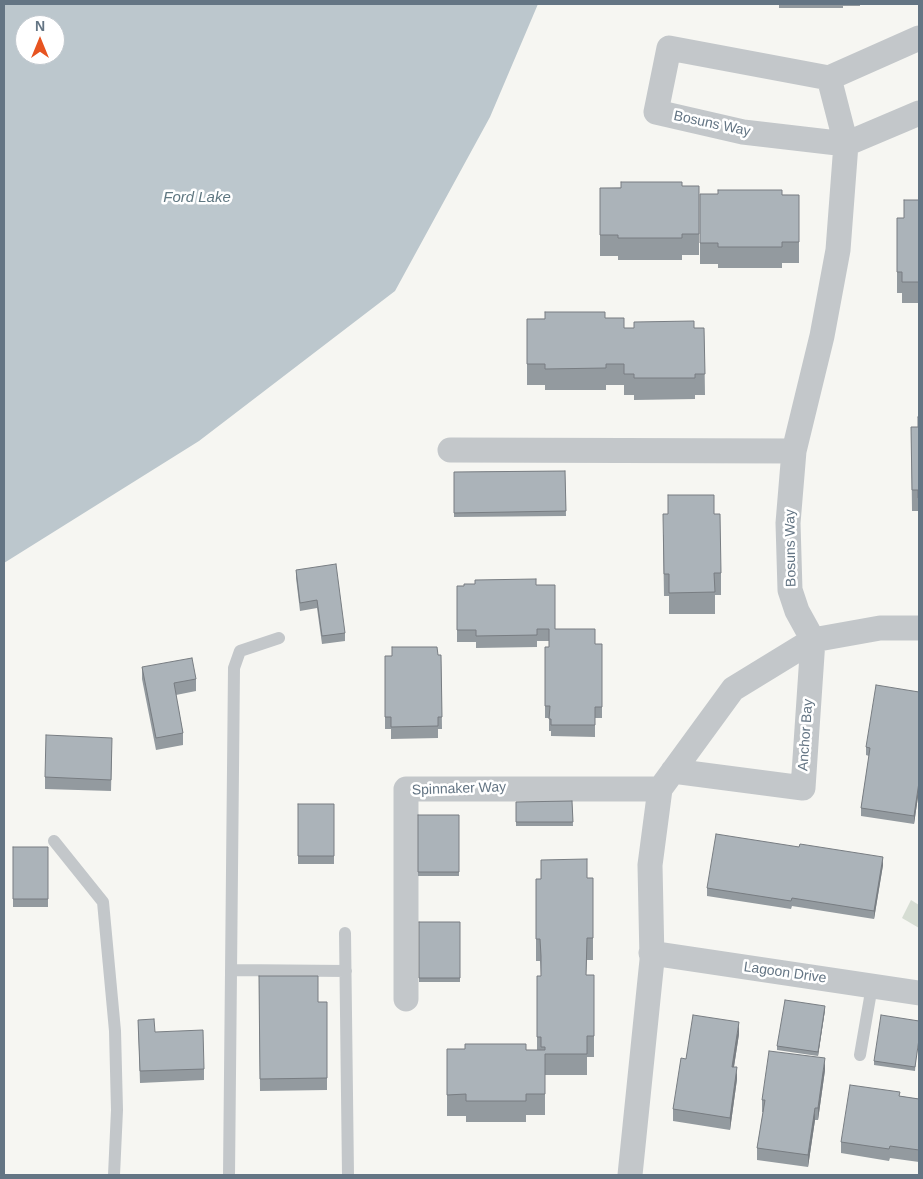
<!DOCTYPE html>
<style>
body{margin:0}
#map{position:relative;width:923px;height:1179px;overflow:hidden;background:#f6f6f2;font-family:Arial,sans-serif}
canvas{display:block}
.frame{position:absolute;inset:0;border:5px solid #647584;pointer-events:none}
.north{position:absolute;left:15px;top:15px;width:50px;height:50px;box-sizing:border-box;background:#fff;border:1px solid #c1c8ce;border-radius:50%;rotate:0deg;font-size:14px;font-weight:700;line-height:20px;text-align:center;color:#647584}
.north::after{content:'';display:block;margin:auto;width:18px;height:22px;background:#e75421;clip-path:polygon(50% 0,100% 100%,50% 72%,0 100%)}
</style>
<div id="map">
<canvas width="923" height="1179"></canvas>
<div class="frame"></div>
<div class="north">N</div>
</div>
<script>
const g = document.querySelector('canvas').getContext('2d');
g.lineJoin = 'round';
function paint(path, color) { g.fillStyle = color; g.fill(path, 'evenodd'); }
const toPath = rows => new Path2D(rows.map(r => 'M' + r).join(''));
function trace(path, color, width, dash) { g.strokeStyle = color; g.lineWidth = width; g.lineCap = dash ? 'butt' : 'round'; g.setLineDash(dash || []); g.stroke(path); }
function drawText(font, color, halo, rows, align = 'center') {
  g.font = font + ' Arial,sans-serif'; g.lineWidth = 5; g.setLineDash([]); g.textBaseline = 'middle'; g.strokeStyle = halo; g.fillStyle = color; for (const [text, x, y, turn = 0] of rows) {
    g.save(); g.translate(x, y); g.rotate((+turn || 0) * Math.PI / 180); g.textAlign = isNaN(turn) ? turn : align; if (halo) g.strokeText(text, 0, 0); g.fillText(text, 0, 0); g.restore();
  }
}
paint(toPath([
 [911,900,919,905,919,928,902,918]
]), '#d6ddd3');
paint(toPath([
 [4,4,538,4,490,117,395,291,199,441,4,563],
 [25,25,55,25,55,55,25,55]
]), '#bcc7cd');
trace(toPath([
 [54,841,103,902,115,1031,117,1110,114,1175],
 [345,933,348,1175],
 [231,970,346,971],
 [860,1055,872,986],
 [229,1175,234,668,240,651,279,638]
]), '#c3c7ca', 12);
trace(toPath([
 [919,38,829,78,669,48,656,112,743,132,846,144,919,113],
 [450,450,794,451],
 [673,771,803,788,813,640,797,611,790,590,788,523,794,451,822,336,838,250,846,144,829,78],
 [651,953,919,993],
 [406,999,406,789,660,789],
 [630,1175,652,960,650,865,660,789,733,689,813,640,880,628,919,628]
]), '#c3c7ca', 25);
paint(toPath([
 [762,4,860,4,860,6,843,6,843,8,779,8,779,4],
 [699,186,699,255,682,255,682,260,618,260,618,256,600,256,600,188],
 [700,194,799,195,799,263,782,263,782,268,718,268,718,264,700,264],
 [919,200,919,303,902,303,902,293,897,293,897,218,904,218],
 [605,318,624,328,704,328,705,395,695,395,695,399,634,400,634,395,624,395,624,385,606,385,606,390,545,390,545,385,527,385,527,319],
 [919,417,919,520,918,520,918,511,912,511,911,427,918,427],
 [565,471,566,516,454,517,454,472],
 [714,514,721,573,721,595,715,595,715,614,669,614,669,596,664,596,663,535],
 [296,570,345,633,345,641,322,644,317,608,300,611,296,578],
 [536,585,555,629,595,644,602,644,602,718,595,718,595,737,551,736,551,731,549,731,549,718,545,718,545,647,549,647,549,641,537,641,537,647,476,648,476,642,457,642,457,586],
 [441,655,442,729,438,729,438,738,391,739,391,729,385,729,385,656],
 [142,667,196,679,196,691,176,695,183,733,183,745,156,750,142,679],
 [919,692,919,790,914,824,861,816,861,808,869,756,866,755,866,747],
 [112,750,111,791,45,789,45,777],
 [572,801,573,826,516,826,516,802],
 [298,804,334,804,334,864,298,864],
 [418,815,459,815,459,876,418,876],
 [13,847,48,847,48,907,13,907],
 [883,865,874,919,792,906,791,909,707,896,707,888],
 [593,878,593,960,587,960,586,975,594,975,594,1057,587,1057,587,1075,545,1075,545,1115,526,1115,526,1122,466,1122,466,1116,447,1116,447,1049,537,1050,537,976,541,976,540,961,536,961,536,879],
 [419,922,460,922,460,982,419,982],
 [259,976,318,1002,327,1002,327,1090,260,1091],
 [825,1010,818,1056,777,1050,777,1046],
 [138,1020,204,1069,204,1080,140,1083],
 [919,1021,915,1071,874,1065,874,1061],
 [739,1034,734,1067,737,1079,730,1130,673,1121,673,1109,686,1059],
 [825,1070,818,1120,815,1120,808,1167,757,1160,757,1148,763,1112,762,1112,762,1100],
 [900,1096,919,1099,919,1162,890,1158,889,1161,841,1153,841,1142]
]), '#939a9f');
paint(toPath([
 [919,782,919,790,914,824,914,816],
 [883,857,883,865,874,919,874,911],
 [825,1006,825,1010,818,1056,818,1052],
 [739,1022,739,1034,732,1079,732,1067],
 [825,1058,825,1070,818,1120,818,1108],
 [737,1067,737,1079,730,1130,730,1118],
 [815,1108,815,1120,808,1167,808,1155]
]), '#787d82');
const building = toPath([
 [621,182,682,182,682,186,699,186,699,234,682,234,682,238,618,238,618,235,600,235,600,188,621,188,621,182],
 [718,190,782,190,782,195,799,195,799,242,782,242,782,247,718,247,718,243,700,243,700,194,718,194,718,190],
 [904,200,919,200,919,282,902,282,902,272,897,272,897,218,904,218,904,200],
 [545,312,605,312,605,318,624,318,624,328,634,328,634,322,694,321,694,328,704,328,705,374,695,374,695,378,634,378,634,374,624,374,624,364,606,364,606,368,545,369,545,364,527,364,527,319,545,319,545,312],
 [918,417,919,417,919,498,918,498,918,490,912,490,911,427,918,427,918,417],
 [565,471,566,511,454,513,454,472,565,471],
 [668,495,714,495,714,514,720,514,721,573,714,573,715,592,669,593,669,574,664,574,663,514,668,514,668,495],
 [336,564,345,633,322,636,317,600,300,603,296,570,336,564],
 [536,579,536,585,555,585,555,629,595,629,595,644,602,644,602,707,595,707,595,725,551,725,551,719,549,719,550,706,545,706,545,647,549,647,549,629,537,629,537,635,476,636,476,630,457,630,457,586,464,586,464,584,475,584,475,580,536,579],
 [392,647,437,647,438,655,441,655,442,717,438,717,438,726,391,727,391,717,385,717,385,656,392,656,392,647],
 [192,658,196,679,174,683,183,733,156,738,142,667,192,658],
 [876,685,919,692,919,782,914,816,861,808,870,748,866,747,876,685],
 [46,735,112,738,111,780,45,777,46,735],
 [572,801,573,822,516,822,516,802,572,801],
 [298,804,334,804,334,856,298,856,298,804],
 [418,815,459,815,459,872,418,872,418,815],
 [716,834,799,847,800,844,883,857,874,911,792,898,791,901,707,888,716,834],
 [13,847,48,847,48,899,13,899,13,847],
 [587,859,587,878,593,878,593,938,587,938,586,975,594,975,594,1036,587,1036,587,1054,545,1054,545,1094,526,1094,526,1101,466,1101,466,1094,447,1095,447,1049,465,1049,465,1044,526,1044,526,1050,545,1050,545,1047,541,1047,541,1037,537,1037,537,976,541,976,541,956,540,939,536,939,536,879,541,879,541,860,587,859],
 [419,922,460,922,460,978,419,978,419,922],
 [259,976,318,976,318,1002,327,1002,327,1078,260,1079,259,976],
 [785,1000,825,1006,818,1052,777,1046,785,1000],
 [693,1015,739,1022,732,1067,737,1067,730,1118,673,1109,681,1058,686,1059,693,1015],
 [881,1015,919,1021,919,1039,915,1067,874,1061,881,1015],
 [154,1019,155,1032,203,1030,204,1069,140,1071,138,1020,154,1019],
 [769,1051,825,1058,818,1108,815,1108,808,1155,757,1148,765,1100,762,1100,769,1051],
 [850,1085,900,1092,899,1096,919,1099,919,1150,890,1146,889,1149,841,1142,850,1085]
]);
paint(building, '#abb3b9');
trace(building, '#787d82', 1);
drawText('14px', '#647584', '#fff', [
 ["Bosuns Way",712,124,12],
 ["Bosuns Way",791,548,-91],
 ["Anchor Bay",806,735,-86],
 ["Spinnaker Way",459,789,-2],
 ["Lagoon Drive",785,973,8]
]);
drawText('italic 15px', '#5f7781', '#fff', [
 ["Ford Lake",197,198]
]);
</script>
